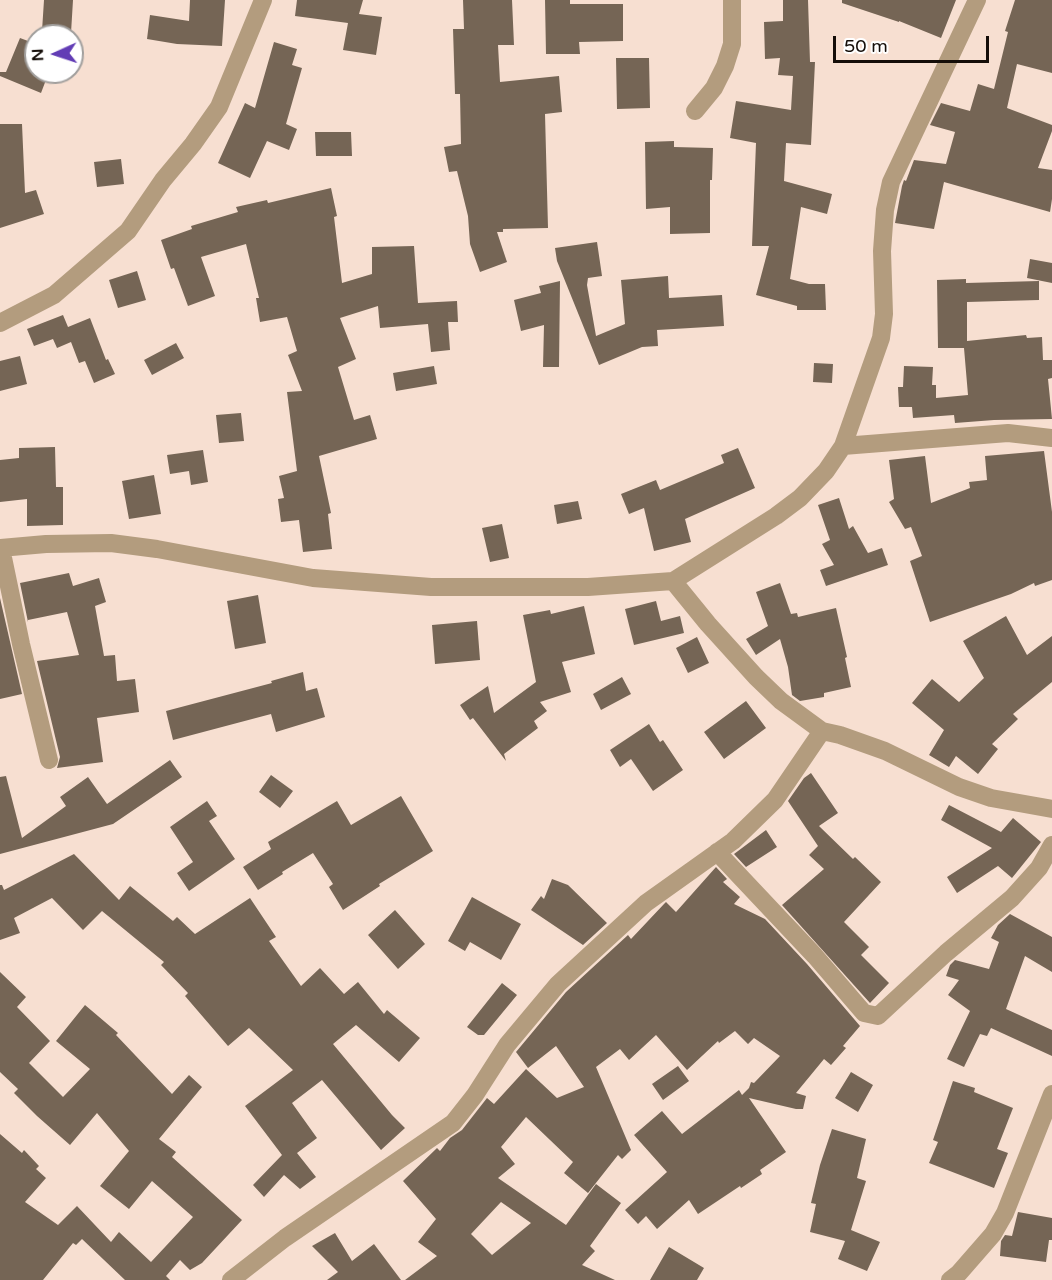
<!DOCTYPE html>
<style>
body{margin:0}
#map{position:relative;width:1052px;height:1280px;overflow:hidden;background:#f7dfd1;font-family:"Varela Round",sans-serif}
canvas{display:block}
.north{position:absolute;left:24px;top:24px;width:60px;height:60px;box-sizing:border-box;background:#fff;border:2px solid #a19f9d;border-radius:50%;rotate:267deg;font-size:16px;font-weight:700;line-height:24px;text-align:center;color:#150e09}
.north::after{content:'';display:block;margin:auto;width:21px;height:27px;background:#623db5;clip-path:polygon(50% 0,100% 100%,50% 72%,0 100%)}
.scale{position:absolute;left:833px;top:36px;width:156px;height:27px;box-sizing:border-box;border:3px solid #150e09;border-top:0;padding-left:8px;font-size:18px;line-height:21px;white-space:nowrap;color:#150e09;-webkit-text-stroke:4px #fff;paint-order:stroke}
</style>
<div id="map">
<canvas width="1052" height="1280"></canvas>
<div class="north">N</div>
<div class="scale">50 m</div>
</div>
<script>
const g = document.querySelector('canvas').getContext('2d');
g.lineJoin = 'round';
function paint(path, color) { g.fillStyle = color; g.fill(path, 'evenodd'); }
const toPath = rows => new Path2D(rows.map(r => 'M' + r).join(''));
function trace(path, color, width, dash) { g.strokeStyle = color; g.lineWidth = width; g.lineCap = dash ? 'butt' : 'round'; g.setLineDash(dash || []); g.stroke(path); }
paint(toPath([
 [44,0,73,0,71,33,42,31],
 [190,0,225,0,222,46,177,44,147,39,150,15,189,21],
 [297,0,363,0,359,14,382,17,376,55,343,50,348,23,295,16],
 [463,0,512,0,514,45,498,45,500,82,559,76,562,112,545,114,548,228,503,229,503,232,497,232,507,262,480,272,470,244,468,216,457,171,449,172,444,147,461,144,460,94,455,94,453,29,464,29],
 [545,0,570,0,570,4,623,4,623,41,579,42,580,54,546,54],
 [783,0,808,0,810,62,815,62,811,145,786,143,784,181,832,194,827,214,801,207,790,279,809,284,825,284,826,310,797,310,797,306,756,295,769,246,752,246,756,143,730,138,736,101,791,110,793,76,778,75,780,58,765,59,764,22,783,21],
 [842,0,956,0,941,38,899,21,899,22,842,3],
 [1015,0,1052,0,1052,73,1017,64,1007,108,1052,125,1052,131,1038,168,1052,170,1052,199,1050,212,944,182,934,229,895,223,902,186,904,180,906,181,914,160,946,164,955,132,930,125,941,103,970,111,978,84,994,89,1008,32,1005,31],
 [20,38,36,44,36,72,49,72,41,93,0,76,0,72,6,72],
 [274,42,297,49,292,65,302,68,286,124,297,129,289,150,267,141,250,178,218,163,245,103,255,108],
 [616,58,649,58,650,108,617,109],
 [0,124,22,124,25,193,36,190,44,214,0,228],
 [315,132,351,132,352,156,316,156],
 [674,141,674,147,713,148,712,180,710,180,710,233,670,234,670,207,646,209,645,142],
 [121,159,124,184,97,187,94,162],
 [331,188,337,216,334,217,342,283,372,274,372,247,414,246,418,303,457,301,458,322,448,322,450,350,431,352,428,324,380,328,378,306,340,318,356,359,338,367,354,420,370,415,377,439,319,456,331,513,328,514,332,549,303,552,299,520,281,522,278,499,284,498,279,476,297,471,287,392,302,391,288,355,297,351,287,317,260,322,256,298,259,298,246,244,201,257,215,296,188,306,174,268,171,269,161,240,192,229,191,226,238,212,236,207,267,200,268,203],
 [597,242,602,276,588,278,587,285,596,336,625,324,621,280,668,276,669,298,722,295,724,326,657,330,658,346,642,347,599,365,557,261,555,248],
 [1030,259,1052,263,1052,283,1027,278],
 [137,271,146,300,118,308,109,280],
 [966,279,966,283,1039,281,1039,300,967,302,967,341,1026,335,1027,338,1042,337,1043,360,1052,360,1052,378,1048,379,1052,419,994,420,955,423,954,415,913,418,912,407,899,407,898,387,903,387,904,366,933,367,932,385,936,385,936,398,968,395,964,348,938,348,937,280],
 [560,281,559,367,543,367,544,325,521,331,514,300,541,293,539,286],
 [63,315,68,327,90,318,106,360,108,359,115,374,94,383,85,361,79,363,71,342,57,348,53,339,34,346,27,329],
 [176,343,184,358,152,375,144,360],
 [20,356,27,384,0,391,0,361],
 [814,363,833,364,832,383,813,382],
 [434,366,437,384,396,391,393,373],
 [241,413,244,441,219,443,216,415],
 [55,447,56,487,63,487,63,525,27,526,27,499,0,502,0,460,19,458,19,448],
 [738,448,755,488,685,519,691,542,654,551,644,508,629,514,621,494,656,480,660,490,724,463,721,455],
 [203,450,208,482,191,485,189,471,170,474,167,455],
 [1044,451,1052,512,1052,580,1035,586,1034,583,1011,594,930,622,910,561,922,556,911,527,905,529,889,502,894,499,889,460,925,456,931,503,970,488,969,482,987,480,985,456],
 [154,475,161,514,129,519,122,481],
 [839,498,849,529,853,526,868,553,882,548,888,565,826,586,820,570,834,565,822,544,830,540,818,505],
 [578,501,582,519,557,524,554,505],
 [502,524,509,558,490,562,482,528],
 [69,573,73,586,99,578,106,602,95,606,104,656,115,655,117,681,135,679,139,712,97,718,103,762,57,768,60,757,37,661,79,655,67,612,28,620,28,622,20,583],
 [780,583,791,614,797,613,798,617,836,608,847,657,845,658,851,687,824,693,824,697,800,701,792,695,788,667,780,639,756,655,746,639,768,626,756,592],
 [258,595,266,643,235,649,227,601],
 [0,598,22,694,0,699],
 [656,601,661,621,680,616,684,633,634,645,625,609],
 [584,606,595,654,562,662,571,692,540,702,547,711,534,721,538,728,504,754,506,761,473,718,470,720,460,705,488,686,494,713,536,682,523,615,550,610,551,614],
 [1006,616,1027,655,1052,636,1052,682,1013,714,1018,719,992,744,998,749,978,774,956,756,949,767,929,755,944,730,912,703,932,679,959,702,984,678,963,641],
 [477,621,480,660,435,664,432,625],
 [697,637,709,663,688,673,676,648],
 [303,672,306,691,317,688,325,717,276,732,271,714,173,740,166,711,272,683,271,681],
 [622,677,631,694,601,710,593,694],
 [746,701,766,728,724,759,704,732],
 [649,724,660,742,663,740,683,770,653,791,631,759,620,767,610,750],
 [170,760,182,777,113,824,0,854,0,777,6,776,22,838,66,806,60,797,88,777,107,804],
 [811,773,838,813,819,826,853,859,855,857,881,882,844,922,869,947,861,955,889,983,870,1003,782,905,824,869,809,855,818,846,788,801,804,778],
 [271,775,293,791,280,808,259,792],
 [401,796,433,851,379,884,380,886,343,910,329,887,333,884,313,853,282,872,283,874,258,890,243,867,271,849,268,842,337,801,351,825],
 [207,801,217,816,209,821,235,859,189,891,177,873,193,862,170,827],
 [949,805,1001,832,1013,818,1041,842,1012,878,998,866,957,893,947,877,992,848,941,820],
 [766,830,777,847,746,867,734,854],
 [74,854,119,900,130,886,173,921,177,917,195,934,250,898,276,937,269,941,301,986,320,968,344,994,358,982,384,1014,387,1010,420,1038,399,1062,356,1025,333,1044,392,1115,405,1128,381,1150,322,1080,292,1103,317,1138,297,1153,316,1177,300,1189,284,1175,264,1197,253,1185,282,1155,245,1106,293,1070,249,1028,228,1046,185,996,188,993,161,965,164,962,102,911,83,930,52,898,14,918,20,933,0,940,0,885,2,885,4,890],
 [716,867,727,879,723,882,740,897,734,904,765,919,807,964,860,1026,843,1046,846,1048,831,1065,824,1059,796,1093,806,1096,803,1109,796,1109,749,1098,786,1152,760,1170,762,1174,741,1188,740,1186,698,1214,689,1200,657,1229,646,1216,638,1224,625,1210,667,1172,634,1135,662,1111,682,1134,739,1090,742,1095,749,1088,751,1082,754,1083,780,1056,754,1038,748,1044,735,1031,719,1043,718,1041,687,1070,656,1035,629,1060,620,1049,596,1067,631,1150,622,1159,618,1155,588,1193,564,1173,573,1162,526,1117,501,1147,515,1164,498,1178,566,1225,596,1184,621,1203,590,1246,595,1251,582,1265,615,1280,405,1280,437,1256,418,1242,436,1219,403,1181,437,1148,440,1151,450,1138,462,1130,487,1098,494,1104,526,1069,557,1098,584,1087,556,1046,528,1068,516,1052,566,992,628,935,631,939,664,904,666,902,676,912],
 [501,1202,531,1223,492,1255,471,1234],
 [552,879,568,885,607,923,583,945,531,910,541,896,544,899],
 [472,897,521,924,501,960,470,942,465,951,448,941],
 [395,910,425,944,398,969,368,935],
 [1010,914,1052,937,1052,972,1025,956,1006,1009,1052,1030,1052,1056,991,1028,987,1036,980,1034,964,1067,947,1059,970,1011,948,995,959,980,946,976,950,965,955,960,989,969,999,942,991,938,998,925],
 [0,972,26,997,17,1007,50,1041,29,1063,63,1097,90,1069,56,1041,85,1005,118,1033,116,1035,172,1094,189,1075,202,1087,159,1139,176,1152,172,1157,242,1220,202,1263,190,1270,180,1260,166,1276,170,1280,125,1280,82,1239,76,1245,73,1243,43,1280,0,1280,0,1134,22,1153,24,1150,39,1166,36,1169,46,1178,25,1202,58,1225,77,1206,111,1242,119,1232,151,1262,193,1217,152,1181,129,1209,100,1186,129,1151,97,1113,70,1145,37,1116,14,1093,18,1089,0,1072],
 [502,983,517,995,484,1035,478,1035,467,1027],
 [678,1066,689,1081,663,1100,652,1084],
 [851,1072,873,1085,858,1112,835,1098],
 [953,1081,975,1088,974,1092,1013,1108,997,1149,1008,1153,994,1188,929,1163,938,1142,933,1140],
 [832,1129,866,1139,857,1178,866,1181,851,1230,880,1242,867,1271,838,1259,845,1241,810,1232,816,1204,811,1203,820,1165],
 [1018,1212,1052,1218,1052,1240,1049,1240,1046,1262,1000,1256,1001,1241,1005,1235,1012,1236],
 [335,1233,352,1261,374,1244,401,1280,327,1280,338,1272,312,1246],
 [669,1247,704,1268,697,1280,650,1280]
]), '#756555');
trace(toPath([
 [695,111,714,88,725,66,732,44,732,0],
 [0,323,54,295,128,231,163,180,193,144,219,107,263,0],
 [843,446,1008,433,1052,438],
 [0,548,46,544,111,543,157,549,313,578,431,587,588,587,673,581,776,516,800,498,826,471,843,446,881,338,884,314,882,251,885,210,891,182,977,0],
 [1,548,21,644,49,760],
 [673,581,708,624,756,677,781,701,822,731,840,735,885,751,959,787,991,798,1052,809],
 [717,852,815,956,864,1013,878,1016,946,953,1012,898,1039,868,1052,845],
 [231,1280,285,1238,453,1123,475,1095,507,1045,558,984,646,903,733,841,775,800,822,731],
 [950,1280,959,1273,993,1234,1005,1213,1052,1094]
]), '#b39c7e', 18);
</script>
